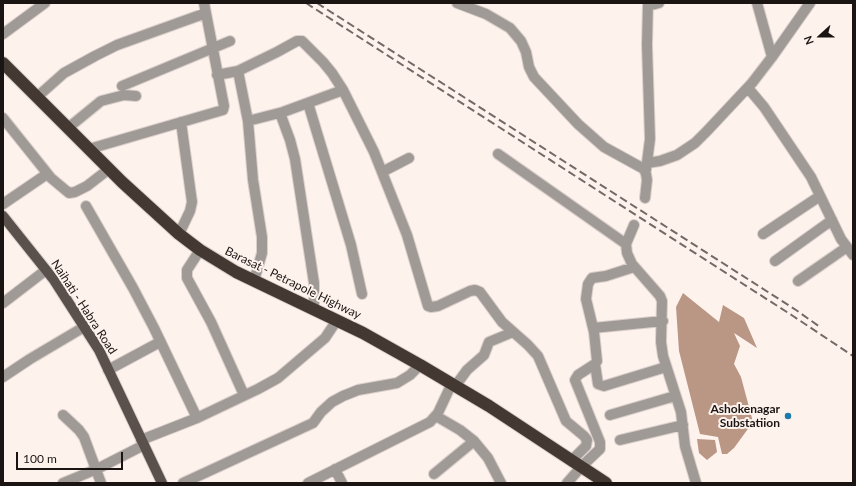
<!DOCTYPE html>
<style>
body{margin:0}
#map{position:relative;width:856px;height:486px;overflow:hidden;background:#fef2ed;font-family:Lato,sans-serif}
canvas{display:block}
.frame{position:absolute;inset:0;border:4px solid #1a1513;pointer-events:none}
.north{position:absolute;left:800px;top:16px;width:40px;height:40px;-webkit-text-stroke:3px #fef2ed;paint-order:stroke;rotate:249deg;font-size:11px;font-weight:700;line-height:16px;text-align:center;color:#1a1513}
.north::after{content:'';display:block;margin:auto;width:14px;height:18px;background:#1a1513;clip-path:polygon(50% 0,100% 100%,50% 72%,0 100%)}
.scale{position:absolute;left:16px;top:452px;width:107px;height:18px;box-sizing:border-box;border:2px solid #1a1513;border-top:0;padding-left:5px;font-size:12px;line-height:14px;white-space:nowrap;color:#1a1513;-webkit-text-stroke:3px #fef2ed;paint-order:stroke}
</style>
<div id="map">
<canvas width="856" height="486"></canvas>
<div class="frame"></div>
<div class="north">N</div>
<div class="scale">100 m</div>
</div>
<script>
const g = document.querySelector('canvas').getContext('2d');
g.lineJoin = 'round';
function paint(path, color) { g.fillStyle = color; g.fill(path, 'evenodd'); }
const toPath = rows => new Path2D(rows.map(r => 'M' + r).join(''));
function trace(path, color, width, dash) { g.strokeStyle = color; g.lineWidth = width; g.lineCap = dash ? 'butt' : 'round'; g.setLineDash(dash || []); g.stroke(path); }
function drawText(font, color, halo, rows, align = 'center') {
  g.font = font + ' Lato,sans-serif'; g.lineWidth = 4; g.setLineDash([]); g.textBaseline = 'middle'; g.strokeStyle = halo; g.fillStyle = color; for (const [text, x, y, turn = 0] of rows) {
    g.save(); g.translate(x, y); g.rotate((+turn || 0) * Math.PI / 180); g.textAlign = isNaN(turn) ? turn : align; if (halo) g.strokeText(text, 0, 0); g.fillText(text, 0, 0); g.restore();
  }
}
paint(toPath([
 [683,293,719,322,723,305,744,318,757,348,734,333,740,346,734,364,741,377,753,422,734,448,727,454,722,454,718,437,700,434,679,351,676,307],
 [697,439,715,440,717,452,707,460,699,453]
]), '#ba9685');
const minor = toPath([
 [457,3,486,14,510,28,521,41,526,52,529,67,534,77,578,124,604,147,644,169,646,174,647,180,645,198],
 [757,3,772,57],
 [648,6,659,3],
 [3,34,45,3],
 [238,71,248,121,253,180,262,237,262,253,254,281],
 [217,75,238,71,277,52,297,41,302,41,323,62,332,73,343,90,374,152,407,235,428,306,431,307,438,306,470,291,475,290,480,292,502,322,528,345,538,356,566,421,584,436,587,440,586,446,572,460],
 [122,86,230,41],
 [748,88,764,107,811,177,841,239,853,255],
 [37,97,64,73,95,56,117,45,206,13],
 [308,103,351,245,362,294],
 [280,113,290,140,295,159,314,283,314,309],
 [3,118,51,178,69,193,75,192,87,186,109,169],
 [248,121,283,112,343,90],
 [68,128,101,101,124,95,136,96],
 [89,149,223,110,224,106,204,3],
 [498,154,626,244],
 [647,163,660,161,677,155,695,143,707,131,752,83,772,57,810,3],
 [646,170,650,139,647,45,648,3],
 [382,172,409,158],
 [3,204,47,174],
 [86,206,133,288,154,328,197,418],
 [634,225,626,244,627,253,632,264,660,296,662,301,661,342,663,356,681,412,685,446,696,483],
 [179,234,190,211,192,202,181,122],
 [763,234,820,196],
 [200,250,187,270,187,278,211,322,244,395],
 [775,261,832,220],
 [798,281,847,247],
 [3,303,46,270],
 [593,328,663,321],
 [595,364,598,384,604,386,666,367],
 [108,370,160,342],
 [3,377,30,359,84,327],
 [456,385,467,370,484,355,489,342,513,332],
 [63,415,79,430,84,437,101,483],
 [610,415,675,396],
 [436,416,460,430,474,441,488,458,501,483],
 [141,440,197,418,258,389,278,378,325,338,337,320],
 [620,440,683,425],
 [335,469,342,483],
 [434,474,474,441],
 [63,483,97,469,144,445],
 [183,483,313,423,321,412,332,402,343,396,358,390,397,383,410,375,420,365],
 [308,483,430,422,438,413,452,383],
 [567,483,582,466,600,449,600,442,575,380,578,375,595,364,597,361,594,332,586,299,588,284,592,278,606,276,634,267]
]);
const major = toPath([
 [3,216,54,280,99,350,162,483]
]);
const highway = toPath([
 [3,63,122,182,179,234,200,250,236,272,363,333,420,365,489,406,606,483]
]);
trace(minor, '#dacfca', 12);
trace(major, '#dacfca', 12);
trace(highway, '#dacfca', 14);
trace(minor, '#a09a97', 10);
trace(major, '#5b514c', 10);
trace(highway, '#433832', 12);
trace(toPath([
 [306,3,793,316,853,356],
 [317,3,796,310,820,327]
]), '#726a67', 2, [8, 4]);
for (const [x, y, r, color] of [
 [788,416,4,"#1b7ca8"]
]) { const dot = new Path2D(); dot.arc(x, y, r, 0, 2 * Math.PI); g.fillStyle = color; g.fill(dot); trace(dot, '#fef2ed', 1.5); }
drawText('12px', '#1a1513', '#fef2ed', [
 ["Barasat - Petrapole Highway",293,283,26],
 ["Naihati - Habra Road",84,307,57]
]);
drawText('bold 12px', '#1a1513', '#fef2ed', [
 ["Ashokenagar",780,409],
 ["Substatiion",780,423]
], 'right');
</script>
